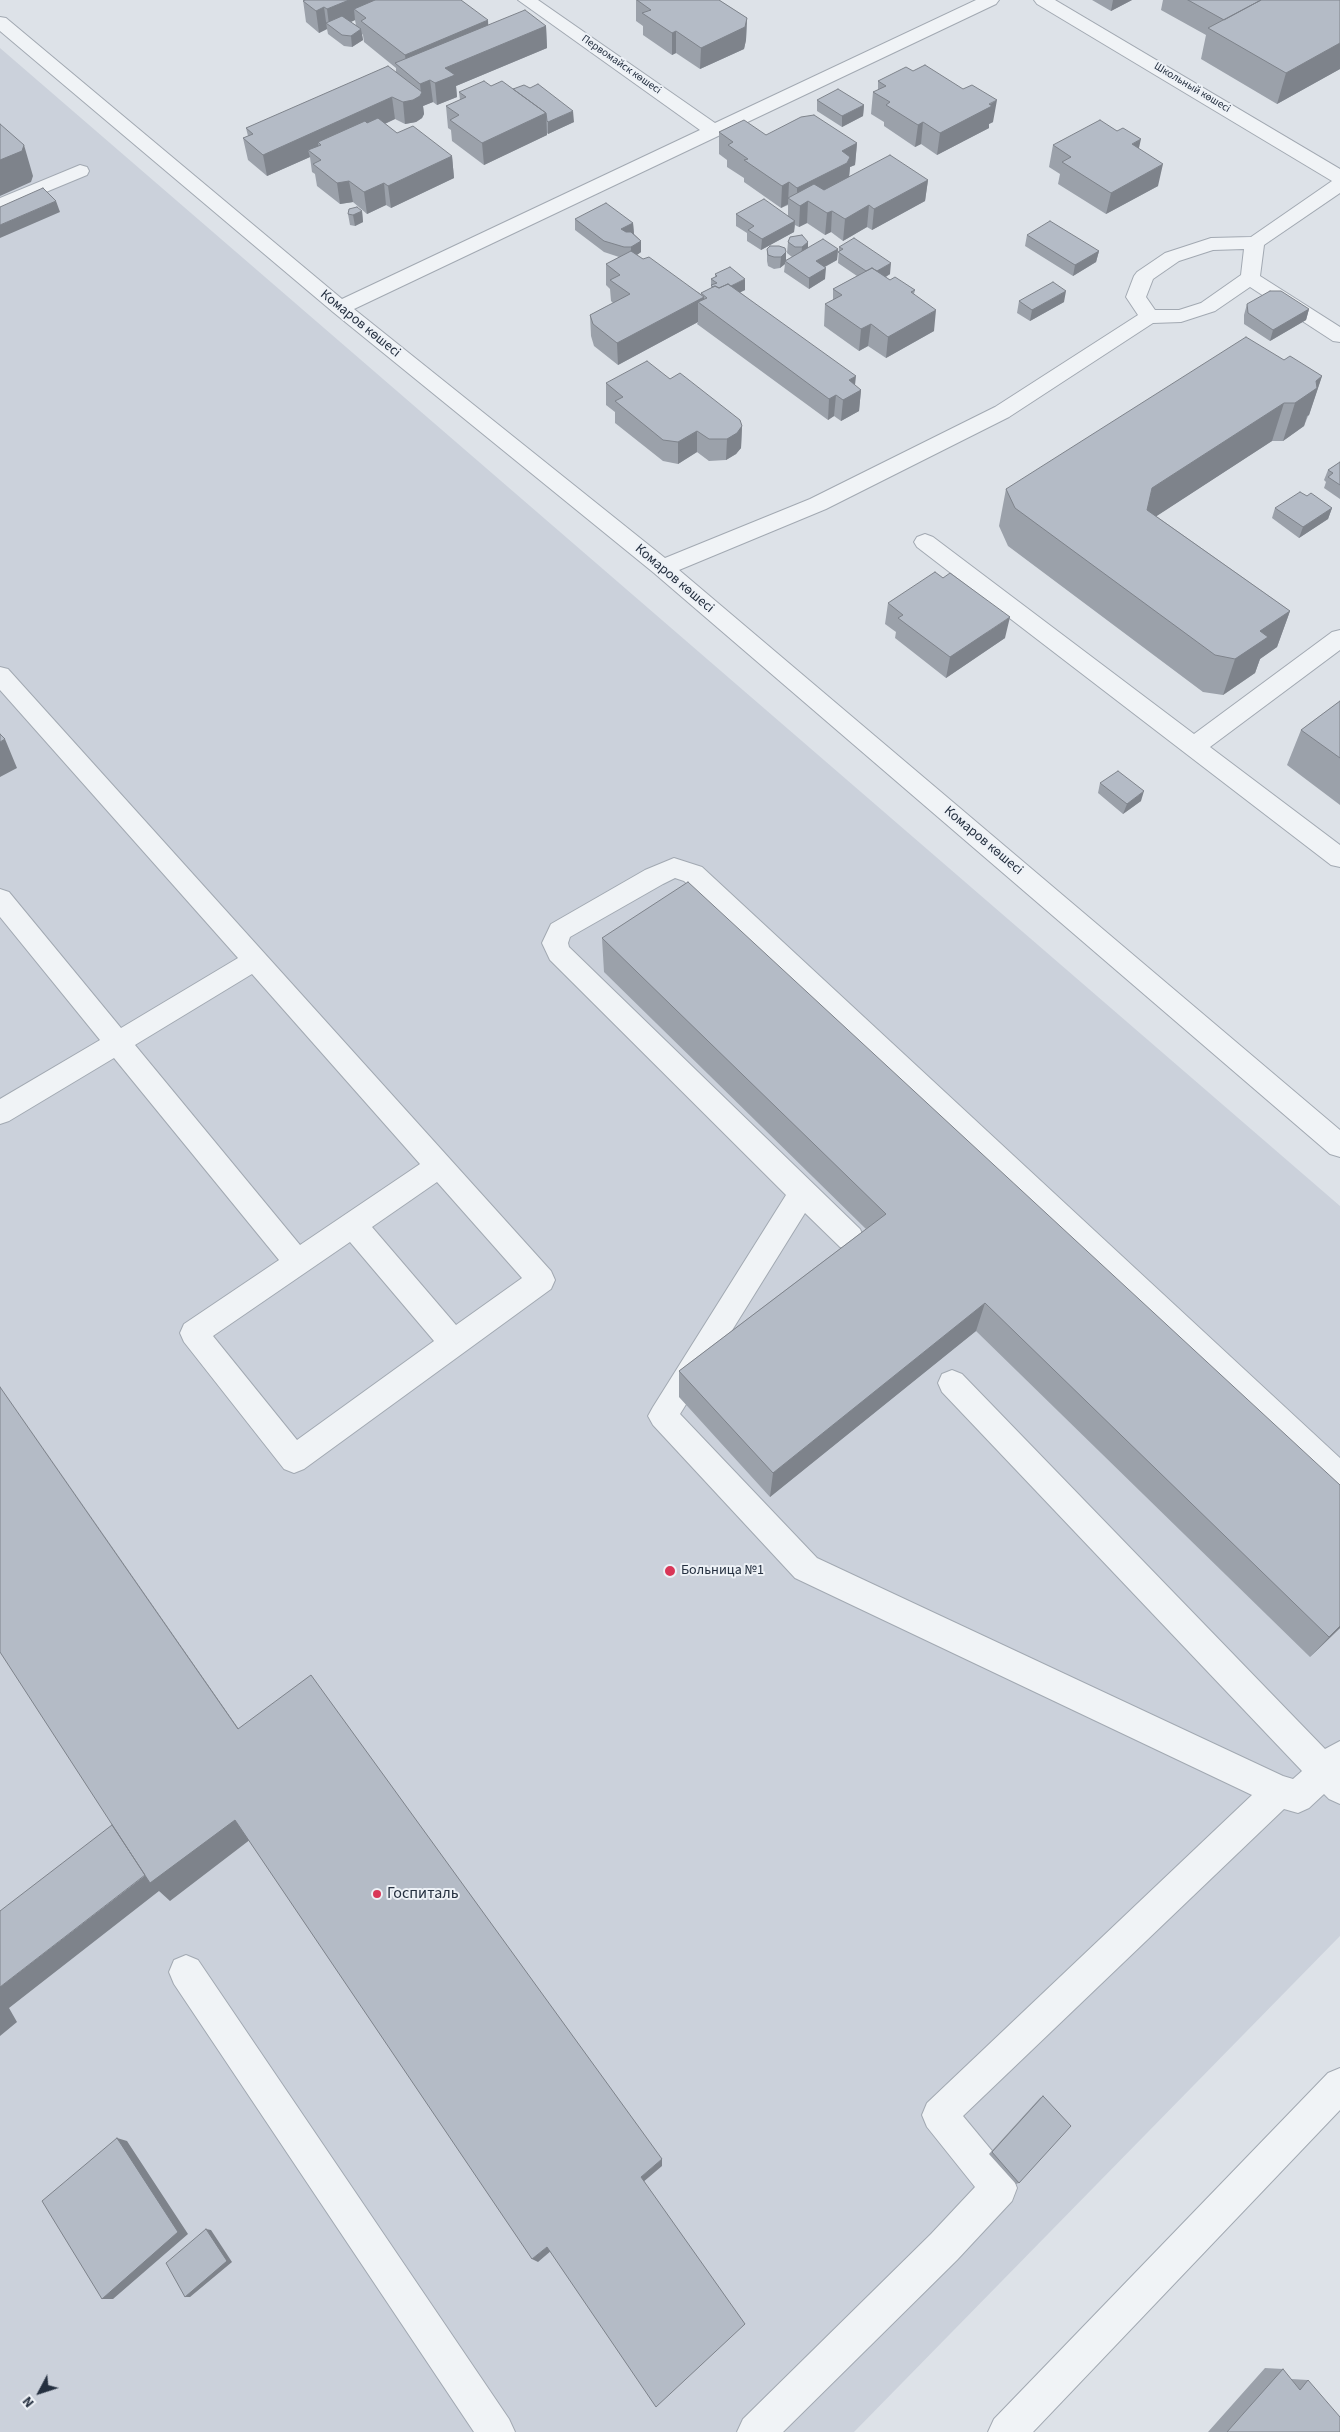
<!DOCTYPE html>
<meta charset="utf-8">
<style>
body{margin:0}
#map{position:relative;width:1340px;height:2432px;overflow:hidden;background:#dde2e8;font-family:"Source Sans 3",sans-serif}
canvas{display:block}
.north{position:absolute;left:15px;top:2367px;width:50px;height:50px;-webkit-text-stroke:4px #edf1f6;paint-order:stroke;rotate:230deg;font-size:14px;font-weight:700;line-height:20px;text-align:center;color:#253040}
.north::after{content:'';display:block;margin:auto;width:18px;height:22px;background:#253040;clip-path:polygon(50% 0,100% 100%,50% 72%,0 100%)}
</style>
<div id="map">
<canvas width="1340" height="2432"></canvas>
<div class="north">N</div>
</div>
<script>
const g = document.querySelector('canvas').getContext('2d');
g.lineJoin = 'round';
function paint(path, color) { g.fillStyle = color; g.fill(path, 'evenodd'); }
const toPath = rows => new Path2D(rows.map(r => 'M' + r).join(''));
function trace(path, color, width, dash) { g.strokeStyle = color; g.lineWidth = width; g.lineCap = dash ? 'butt' : 'round'; g.setLineDash(dash || []); g.stroke(path); }
function drawText(font, color, halo, rows, align = 'center') {
  g.font = font + ' "Source Sans 3",sans-serif'; g.lineWidth = 4; g.setLineDash([]); g.textBaseline = 'middle'; g.strokeStyle = halo; g.fillStyle = color; for (const [text, x, y, turn = 0] of rows) {
    g.save(); g.translate(x, y); g.rotate((+turn || 0) * Math.PI / 180); g.textAlign = isNaN(turn) ? turn : align; if (halo) g.strokeText(text, 0, 0); g.fillText(text, 0, 0); g.restore();
  }
}
paint(toPath([
 [0,48,1340,1206,1340,1936,854,2432,0,2432]
]), '#cbd1db');
const minor = toPath([
 [518,0,538,0,715,123,976,0,999,0,996,4,354,309,665,558,810,499,995,407,1138,315,1126,297,1134,276,1137,272,1165,253,1211,238,1251,237,1332,181,1037,4,1034,0,1055,0,1340,169,1340,193,1264,245,1260,276,1340,327,1340,342,1333,341,1250,287,1215,311,1181,322,1153,323,1009,417,826,509,679,570,1340,1130,1340,1157,1330,1154,654,573,333,312,0,31,0,17,6,18,342,299,700,130,518,0],
 [1244,249,1241,275,1201,303,1179,310,1155,310,1146,297,1153,279,1179,261,1213,250,1244,249],
 [80,165,87,167,89,171,87,175,0,211,0,198,80,165],
 [925,534,933,537,1194,734,1332,632,1340,630,1340,650,1210,747,1340,845,1340,867,1331,865,917,547,914,542,917,537,925,534],
 [0,667,8,669,551,1271,555,1280,551,1289,304,1469,294,1473,284,1469,184,1342,180,1333,184,1324,279,1260,114,1058,9,1121,0,1124,0,1099,100,1040,0,917,0,889,9,892,121,1028,238,958,0,690,0,667],
 [252,974,420,1164,300,1245,135,1045,252,974],
 [437,1182,522,1278,456,1325,372,1227,437,1182],
 [350,1242,434,1341,297,1440,213,1336,350,1242],
 [674,858,702,867,1340,1458,1340,1492,1330,1488,684,881,675,878,663,884,570,937,568,943,569,947,860,1229,864,1238,860,1247,850,1250,840,1247,805,1213,680,1414,817,1558,1283,1776,1293,1779,1302,1771,942,1392,938,1383,942,1374,952,1370,962,1374,1325,1749,1340,1741,1340,1804,1329,1799,1324,1794,1309,1808,1298,1813,1284,1809,963,2116,1012,2175,1017,2188,1012,2201,957,2260,783,2432,737,2432,743,2419,931,2234,975,2187,927,2127,922,2115,927,2103,1252,1795,795,1578,653,1425,648,1416,653,1407,786,1195,550,960,542,943,551,924,645,870,674,858],
 [186,1955,198,1960,509,2419,515,2432,474,2432,174,1984,169,1972,174,1960,186,1955],
 [1340,2068,1340,2110,1033,2432,988,2432,994,2419,1328,2073,1340,2068]
]);
trace(minor, '#a2a9b2', 2);
paint(minor, '#f0f3f6');
paint(toPath([
 [303,0,461,0,488,25,546,26,547,48,456,86,457,97,437,105,433,102,423,106,424,114,422,118,416,122,405,124,395,119,385,124,397,133,452,156,454,178,391,208,386,205,367,214,353,202,340,204,317,186,315,174,312,172,310,157,267,176,248,160,243,138,248,136,246,128,396,72,396,68,364,42,363,35,362,34,363,40,352,47,344,46,328,34,327,29,319,33,306,22],
 [355,20,356,25,351,22],
 [636,0,719,0,747,18,746,40,744,49,700,69,676,53,672,55,643,35,643,26,636,21],
 [1092,0,1132,0,1111,11],
 [1163,0,1340,0,1340,69,1277,104,1201,59,1206,35,1161,10],
 [913,71,993,122,989,124,989,128,937,155,921,144,915,147,884,126,884,122,871,114,873,92,878,90,878,81],
 [491,86,513,89,574,122,548,134,547,133,547,135,484,165,452,141,451,130,448,128,446,106,460,100,459,92],
 [817,100,864,105,863,116,842,127,817,111],
 [719,132,766,135,857,143,855,165,850,167,849,176,928,180,925,201,872,230,867,227,843,241,831,232,825,235,807,223,799,227,795,225,794,232,761,250,747,241,747,233,736,226,736,214,788,216,788,205,781,208,744,182,744,178,727,167,727,160,719,154],
 [1053,145,1139,149,1158,186,1106,214,1058,184,1060,174,1049,167],
 [362,211,363,222,355,226,350,225,348,214],
 [575,219,633,223,634,234,641,241,641,252,637,255,643,259,701,294,701,293,711,288,711,279,715,277,715,274,745,290,740,292,861,390,859,411,841,421,834,416,828,420,697,324,698,322,618,365,594,346,591,336,590,315,613,303,611,301,610,289,606,285,606,264,619,257,604,252,575,230],
 [1027,235,1099,251,1096,262,1073,276,1025,246],
 [788,242,808,242,808,248,838,249,837,260,825,267,825,279,809,289,784,272,785,264,780,268,774,269,768,266,767,261,767,249,786,252,786,260,792,257,787,253],
 [839,247,890,274,886,277,890,280,915,290,914,294,934,331,886,358,868,346,859,351,824,326,825,304,833,300,833,289,857,276,838,263],
 [1019,301,1064,302,1030,321,1017,313],
 [1247,304,1309,309,1306,320,1270,341,1244,324,1244,315],
 [1284,360,1322,376,1309,415,1308,416,1304,426,1283,441,1272,441,1156,516,1290,611,1277,647,1260,659,1255,673,1223,695,1203,692,1008,546,999,526,1006,489],
 [670,379,742,426,741,448,736,454,726,460,709,461,697,452,678,464,663,461,615,423,615,412,606,405,606,383],
 [1340,462,1340,499,1324,488,1326,482,1324,480,1328,470],
 [1275,508,1332,508,1328,519,1299,538,1272,518],
 [888,603,1005,638,946,678,895,638,896,632,885,624],
 [1340,701,1340,805,1287,765,1301,730],
 [1100,783,1141,801,1123,814,1098,793],
 [602,938,1340,1485,1340,1628,1310,1657,976,1331,770,1497,679,1397,679,1371,866,1229,604,972],
 [1043,2096,1019,2183,1016,2184,989,2154,1040,2098],
 [1265,2368,1283,2369,1291,2379,1308,2380,1340,2432,1208,2432]
]), '#9ba1aa');
paint(toPath([
 [349,0,404,0,354,9,355,20,335,29,329,25,327,9],
 [1113,0,1132,0,1111,11],
 [324,7,327,29,319,33,316,11],
 [747,18,746,40,744,49,700,69,701,48],
 [488,20,489,42,407,73,405,55],
 [546,26,547,48,456,86,457,97,437,105,435,83,445,68],
 [361,29,363,40,352,47,351,36],
 [676,31,676,53,672,55,672,33],
 [1340,43,1340,69,1277,104,1286,73],
 [430,80,433,102,423,106,424,114,422,118,416,122,405,124,403,102,421,93,420,84],
 [392,97,395,119,322,152,321,145,318,142,319,153,308,150,310,157,267,176,263,155],
 [997,100,993,122,989,124,989,128,937,155,940,133],
 [864,105,863,116,842,127,842,116],
 [573,111,574,122,548,134,548,122],
 [546,113,547,135,484,165,482,143],
 [923,122,921,144,915,147,918,125],
 [1141,139,1136,161,1132,144],
 [857,143,855,165,850,167,849,178,808,201,807,223,799,227,800,206,797,203,797,188,842,151],
 [24,145,33,176,31,182,0,196,0,160],
 [452,156,454,178,391,208,388,186],
 [1163,164,1158,186,1106,214,1111,193],
 [928,180,925,201,872,230,874,209],
 [349,181,353,202,340,204,337,183],
 [789,182,788,204,781,208,782,186],
 [384,183,386,205,367,214,364,192],
 [56,201,60,212,0,238,0,225],
 [869,205,867,227,843,241,845,219],
 [362,211,363,222,355,226,353,215],
 [832,211,831,232,825,235,827,213],
 [795,221,794,232,761,250,762,239],
 [633,223,634,234,622,240,621,229],
 [641,241,641,252,631,259,631,247],
 [808,242,808,253,801,258,802,247],
 [838,249,837,260,815,272,816,261],
 [1099,251,1096,262,1073,276,1075,265],
 [786,252,786,262,785,261,785,264,780,268,781,257],
 [891,263,890,274,870,286,871,274],
 [826,268,825,279,809,289,809,278],
 [745,279,745,290,719,303,719,292],
 [1066,291,1064,302,1030,321,1032,310],
 [704,297,704,307,698,302,698,322,618,365,617,343],
 [1309,309,1306,320,1270,341,1273,330],
 [936,310,934,331,886,358,888,337],
 [871,324,868,346,859,351,861,329],
 [856,376,854,394,861,390,859,411,841,421,843,400,849,380],
 [1322,376,1309,415,1307,416,1304,426,1283,441,1295,403,1316,381],
 [836,395,834,416,828,420,829,399],
 [1284,403,1272,441,1143,525,1152,488],
 [742,426,741,448,736,454,726,460,727,439],
 [697,431,697,452,678,464,678,442],
 [1332,508,1328,519,1299,538,1303,527],
 [1290,611,1277,647,1260,659,1255,673,1223,695,1235,659,1260,631],
 [1010,617,1005,638,946,678,950,657],
 [5,739,17,768,0,777,0,742],
 [1144,791,1141,801,1123,814,1127,804],
 [985,1303,976,1331,770,1497,773,1473],
 [0,1386,254,1751,238,1729],
 [1340,1626,1340,1628,1310,1657,1329,1637],
 [235,1820,251,1839,170,1901,159,1891,9,2008,17,2022,0,2036,0,1987,147,1874],
 [117,2138,127,2141,188,2234,113,2299,102,2299],
 [662,2159,662,2166,642,2183,641,2177],
 [206,2229,211,2230,232,2262,190,2297,185,2297],
 [547,2247,552,2250,538,2262,532,2259]
]), '#7e838b');
const building = toPath([
 [305,0,349,0,327,9,324,7,316,11,303,1,305,0],
 [375,0,461,0,488,20,405,55,361,21,366,18,354,9,375,0],
 [637,0,719,0,747,18,745,27,701,48,676,31,672,33,642,13,651,10,637,0],
 [1188,0,1261,0,1224,20,1188,0],
 [1261,0,1340,0,1340,43,1286,73,1208,28,1261,0],
 [525,10,546,26,445,68,455,75,435,83,430,80,420,84,395,63,525,10],
 [342,16,361,29,351,36,342,35,326,23,342,16],
 [925,65,963,89,972,85,997,100,989,104,992,106,940,133,923,122,918,125,886,105,890,102,873,92,886,86,878,81,906,67,913,71,925,65],
 [388,66,422,92,420,96,413,100,403,102,392,97,263,155,243,138,253,134,246,128,388,66],
 [484,81,491,86,502,81,546,113,482,143,450,120,459,115,446,106,466,97,459,92,484,81],
 [538,84,573,111,548,122,547,121,546,113,513,89,524,85,530,88,538,84],
 [838,89,864,105,842,116,817,100,838,89],
 [814,115,857,143,842,151,850,157,847,163,797,188,789,182,782,186,744,160,748,159,728,145,733,142,719,132,744,120,766,135,801,117,814,115],
 [378,118,397,133,413,126,452,156,388,186,384,183,364,192,349,181,337,183,313,164,321,160,308,150,321,145,318,142,365,121,367,123,378,118],
 [1100,120,1117,131,1123,128,1141,139,1132,144,1163,164,1111,193,1062,162,1071,157,1053,145,1100,120],
 [0,124,24,145,22,151,0,160,0,124],
 [890,155,928,180,874,209,869,205,845,219,832,211,827,213,808,201,800,206,788,198,814,184,824,190,890,155],
 [43,188,56,201,0,225,0,207,43,188],
 [764,199,795,221,762,239,748,230,754,226,736,214,764,199],
 [606,203,633,223,621,229,626,232,631,232,641,241,631,247,624,247,604,241,575,219,606,203],
 [357,207,362,211,353,215,348,214,349,209,357,207],
 [1050,221,1099,251,1075,265,1027,235,1050,221],
 [802,235,808,242,802,247,795,247,788,242,790,237,802,235],
 [854,238,891,263,877,271,872,268,866,271,838,252,843,249,839,247,854,238],
 [823,239,838,249,816,261,826,268,809,278,785,261,823,239],
 [770,246,779,246,785,248,786,252,781,257,774,257,768,255,767,249,770,246],
 [631,251,643,259,649,257,704,297,617,343,593,324,590,315,630,294,610,280,620,275,606,264,631,251],
 [730,267,745,279,731,286,728,284,719,288,715,286,713,287,711,285,717,283,711,279,717,276,715,274,730,267],
 [872,268,890,280,895,277,915,290,911,292,936,310,888,337,871,324,861,329,825,304,842,295,833,289,872,268],
 [1053,282,1066,291,1032,310,1019,301,1053,282],
 [728,284,856,376,849,380,861,390,843,400,836,395,829,399,698,302,707,298,701,293,715,286,719,288,728,284],
 [1270,291,1281,291,1309,309,1273,330,1248,313,1247,304,1270,291],
 [1246,337,1284,360,1290,356,1322,376,1316,381,1317,388,1295,403,1284,403,1152,488,1147,510,1290,611,1260,631,1268,637,1235,659,1215,655,1015,508,1006,489,1246,337],
 [647,361,670,379,680,373,740,420,742,426,737,433,727,439,709,439,697,431,678,442,663,440,615,401,623,397,606,383,647,361],
 [1340,462,1340,485,1328,477,1333,473,1328,470,1340,462],
 [1300,492,1307,496,1311,493,1332,508,1303,527,1275,508,1300,492],
 [935,572,943,578,950,573,1010,617,950,657,898,618,903,615,888,603,935,572],
 [1340,701,1340,758,1301,730,1340,701],
 [0,734,5,739,0,742,0,734],
 [1118,771,1144,791,1127,804,1100,783,1118,771],
 [688,882,1340,1485,1340,1626,1329,1637,985,1303,773,1473,679,1371,886,1214,602,938,688,882],
 [0,1387,238,1729,311,1675,662,2159,641,2177,745,2324,656,2407,547,2247,532,2259,235,1820,150,1883,0,1652,0,1387],
 [112,1825,145,1875,0,1987,0,1911,112,1825],
 [1043,2096,1071,2126,1019,2183,992,2152,1043,2096],
 [117,2138,178,2232,102,2299,42,2201,117,2138],
 [206,2229,227,2261,185,2297,166,2263,206,2229],
 [1283,2369,1300,2390,1308,2380,1340,2417,1340,2432,1227,2432,1283,2369]
]);
paint(building, '#b4bbc6');
trace(building, '#7e838b', 1);
for (const [x, y, r, color] of [
 [670,1571,6,"#d93657"],
 [377,1894,5,"#d93657"]
]) { const dot = new Path2D(); dot.arc(x, y, r, 0, 2 * Math.PI); g.fillStyle = color; g.fill(dot); trace(dot, '#edf1f6', 2); }
drawText('11px', '#253040', '#edf1f6', [
 ["Первомайск көшесі",621,65,35],
 ["Школьный көшесі",1192,88,31]
]);
drawText('14px', '#253040', '#edf1f6', [
 ["Комаров көшесі",360,324,39],
 ["Комаров көшесі",674,579,40],
 ["Комаров көшесі",983,841,40]
]);
drawText('14px', '#253040', '#edf1f6', [
 ["Больница №1",681,1571]
], 'left');
drawText('16px', '#253040', '#edf1f6', [
 ["Госпиталь",387,1894]
], 'left');
</script>
